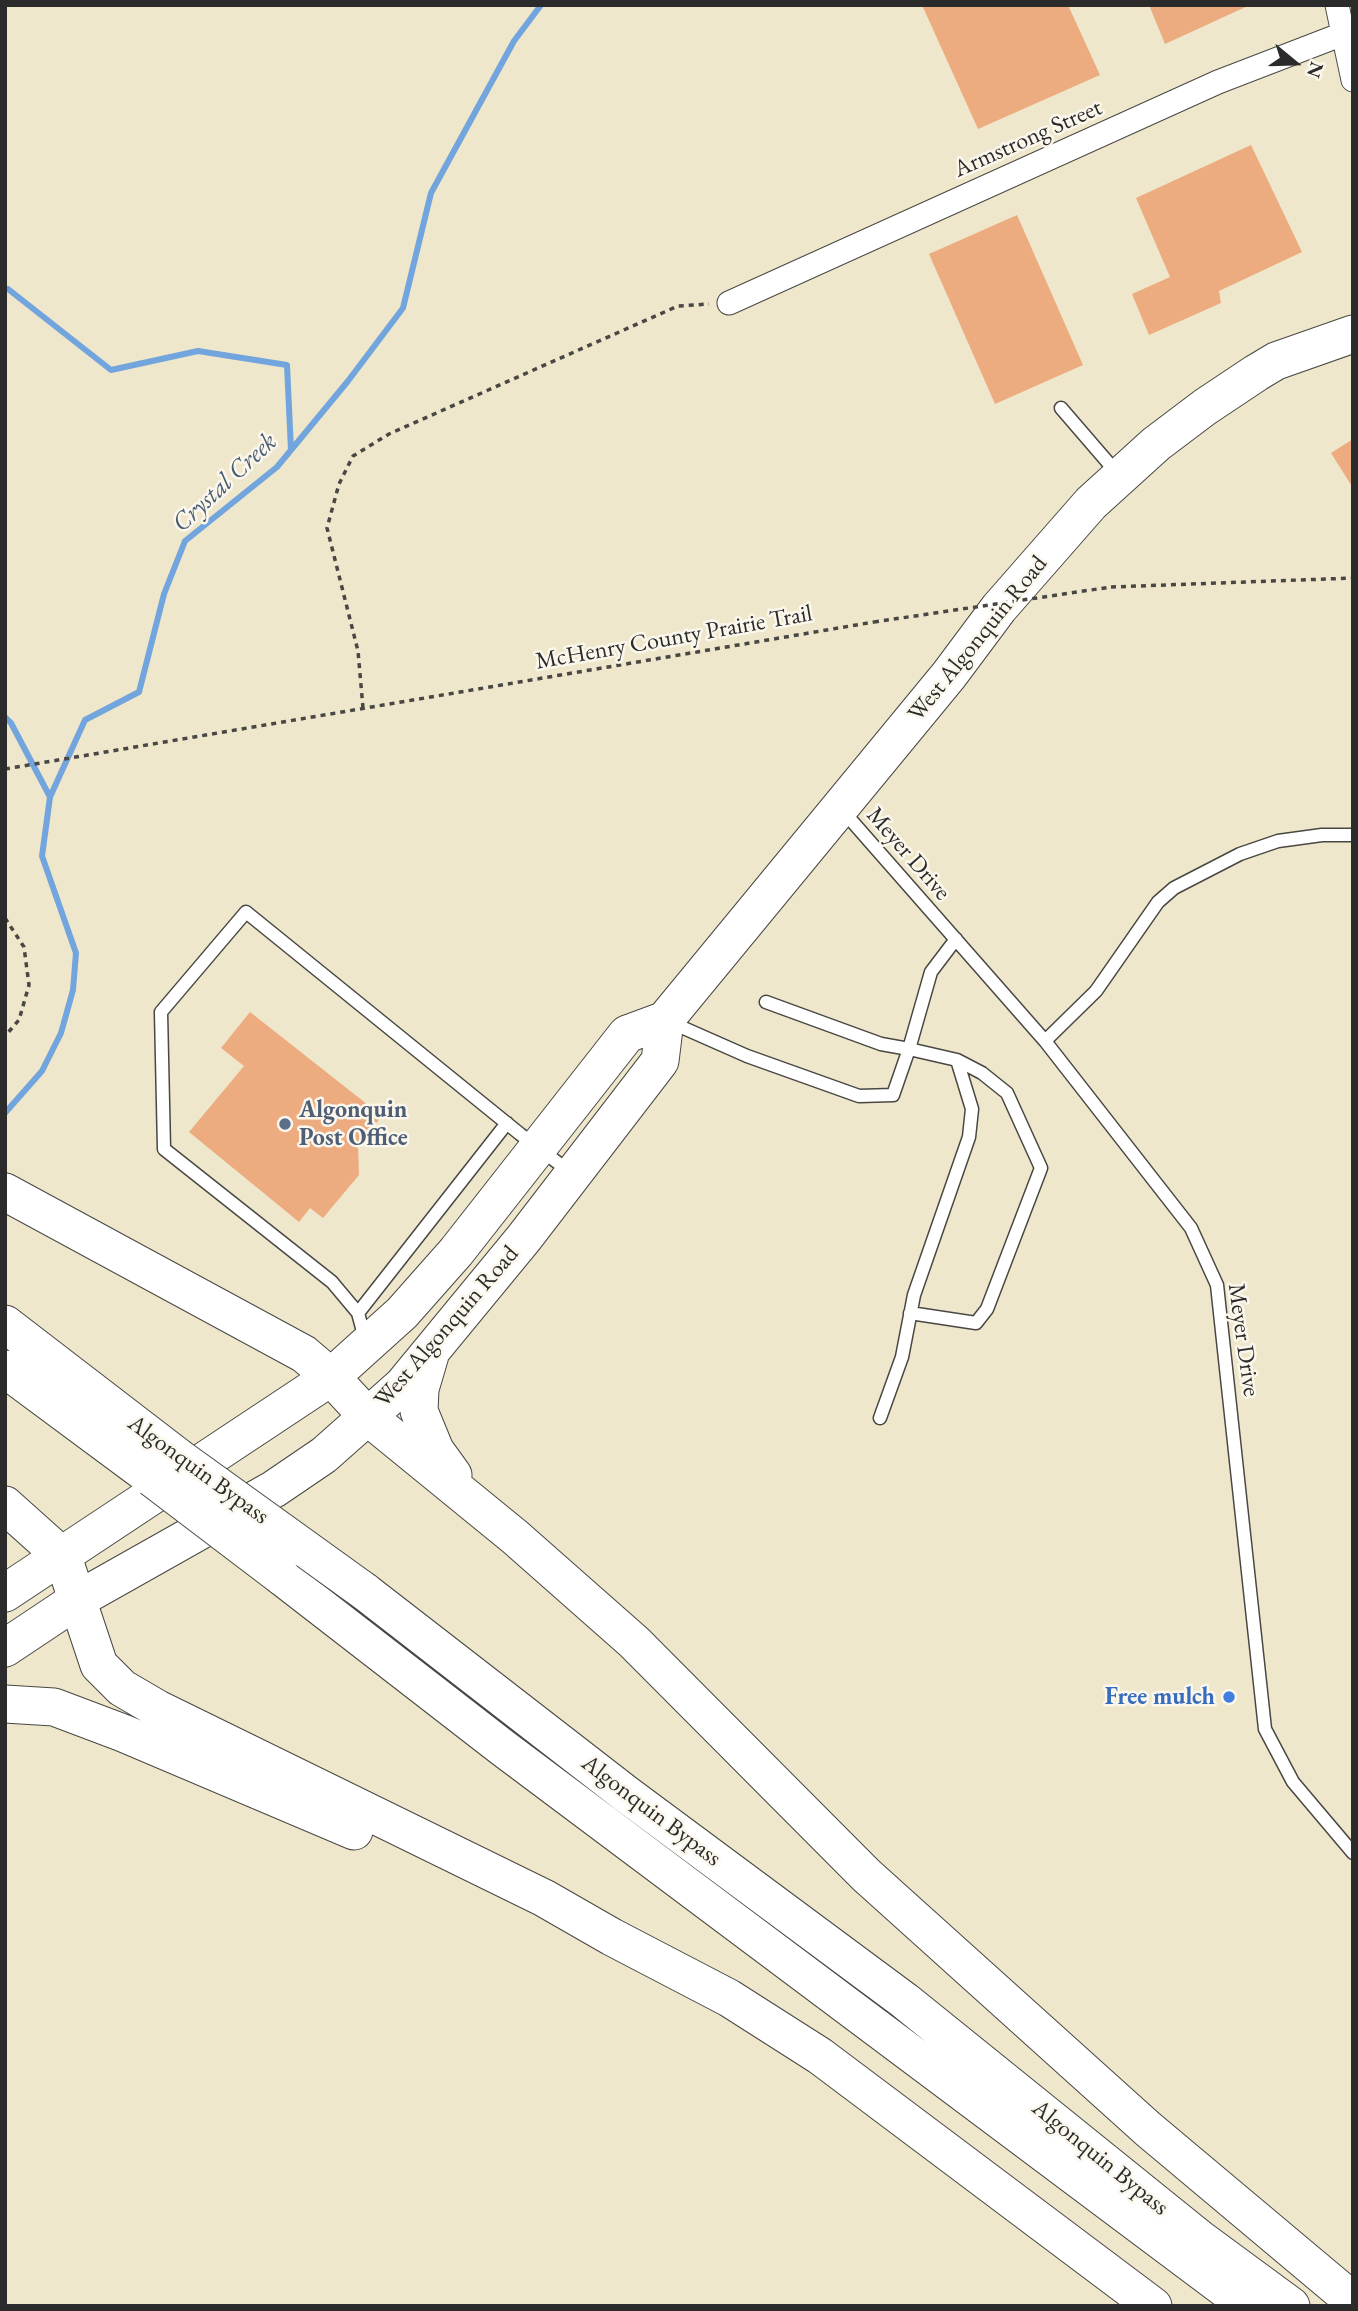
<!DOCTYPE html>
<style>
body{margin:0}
#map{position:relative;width:1358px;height:2311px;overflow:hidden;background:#efe7cb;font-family:"EB Garamond",serif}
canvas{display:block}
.frame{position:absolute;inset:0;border:7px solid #2b2b2b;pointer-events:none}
.north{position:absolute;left:1260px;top:28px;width:70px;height:70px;-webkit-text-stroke:5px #fbf7ec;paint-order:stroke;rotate:109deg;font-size:19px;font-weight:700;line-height:28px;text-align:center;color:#2b2b2b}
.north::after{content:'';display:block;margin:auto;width:24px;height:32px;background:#2b2b2b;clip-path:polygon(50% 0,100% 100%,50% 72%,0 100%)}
</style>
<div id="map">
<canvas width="1358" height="2311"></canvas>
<div class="frame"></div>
<div class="north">N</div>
</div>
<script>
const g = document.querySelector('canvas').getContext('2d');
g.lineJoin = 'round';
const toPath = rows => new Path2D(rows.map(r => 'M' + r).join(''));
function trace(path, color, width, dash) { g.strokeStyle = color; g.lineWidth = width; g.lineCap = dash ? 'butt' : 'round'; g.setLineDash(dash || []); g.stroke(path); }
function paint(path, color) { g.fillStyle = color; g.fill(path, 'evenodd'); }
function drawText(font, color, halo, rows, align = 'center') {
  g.font = font + ' "EB Garamond",serif'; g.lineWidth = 5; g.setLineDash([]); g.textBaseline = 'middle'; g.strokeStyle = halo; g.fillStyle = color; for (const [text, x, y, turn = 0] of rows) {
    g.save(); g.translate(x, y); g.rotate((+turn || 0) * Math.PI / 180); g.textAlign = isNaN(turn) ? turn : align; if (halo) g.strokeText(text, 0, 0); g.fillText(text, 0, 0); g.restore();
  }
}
trace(toPath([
 [8,289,111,370,198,351,287,365,291,450],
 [5,717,11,723,50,797],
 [5,1113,42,1071,61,1033,73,990,76,953,42,856,50,797,85,720,139,692,164,594,185,541,277,467,348,381,403,308,431,193,514,41,541,5]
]), '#72a4dd', 6);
paint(toPath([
 [922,5,1068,5,1100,75,978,129],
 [1149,5,1250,5,1165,44],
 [1251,145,1302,252,1219,291,1221,303,1149,335,1132,294,1170,277,1136,198],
 [1017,215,1083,365,995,404,929,254],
 [1353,439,1353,488,1331,453],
 [250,1012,382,1116,358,1145,359,1175,323,1218,310,1208,299,1222,189,1132,244,1066,221,1048]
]), '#ecac80');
const lane = toPath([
 [1061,408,1117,473],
 [843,811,1045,1041,1191,1228,1217,1285,1265,1729,1293,1782,1353,1853],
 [670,1022,747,1056,859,1096,893,1095,909,1049,881,1044,766,1002],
 [1045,1041,1096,991,1158,902,1174,888,1240,854,1278,841,1322,835,1353,835],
 [358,1313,507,1123],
 [910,1313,976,1323,987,1309,1041,1168,1007,1093,982,1073,957,1060],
 [365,1339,358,1313,332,1282,164,1149,161,1012,246,912,520,1134,570,1172],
 [880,1418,902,1357,914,1295,969,1137,972,1109,957,1060,909,1049,931,972,956,939]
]);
const street = toPath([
 [1337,5,1353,80],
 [729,303,1218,82,1353,30]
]);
const primary = toPath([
 [5,1192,304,1354,331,1377,368,1417,515,1537,634,1642,866,1875,1148,2129,1353,2301],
 [5,1324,178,1457],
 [430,1355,420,1389,419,1411,435,1450,453,1475],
 [5,1369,152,1478],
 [5,1505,63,1557,99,1665,122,1688,158,1709,544,1898,612,1937,729,1998,820,2056,1153,2306],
 [281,1576,503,1748,1248,2306],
 [364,1591,626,1794,905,2001,1200,2239,1291,2306],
 [5,1593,331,1377,402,1313,456,1252,627,1034,665,1020,949,675,999,608,1091,503,1156,444,1205,407,1256,373,1276,361,1353,334],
 [5,1648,77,1600,274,1489,324,1455,403,1385,524,1238,660,1061,665,1020],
 [5,1704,54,1707,123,1733,354,1831]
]);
trace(lane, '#484743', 15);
trace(street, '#484743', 25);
trace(primary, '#484743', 39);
trace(toPath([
 [1111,587,1353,578],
 [363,708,358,651,327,528,339,484,353,456,389,434,678,306,709,304],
 [5,769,874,622],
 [5,918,24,947,29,985,19,1020,5,1036]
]), '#484743', 3.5, [5, 5]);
trace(lane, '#fff', 12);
trace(street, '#fff', 23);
trace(primary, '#fff', 37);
const primaryBridge = toPath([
 [178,1457,364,1591],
 [152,1478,281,1576]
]);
trace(primaryBridge, '#484743', 39, []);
trace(toPath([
 [874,622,1111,587]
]), '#484743', 3.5, [5, 5]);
trace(primaryBridge, '#fff', 37);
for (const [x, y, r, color] of [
 [285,1124,7,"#5c6f8a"],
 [1229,1697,7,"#3f7fe0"]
]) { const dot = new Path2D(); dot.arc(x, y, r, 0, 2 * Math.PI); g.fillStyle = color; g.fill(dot); trace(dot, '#fbf7ec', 2.5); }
drawText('24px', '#2b2b2b', '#fbf7ec', [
 ["Armstrong Street",1028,139,-24],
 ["McHenry County Prairie Trail",674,638,-10],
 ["West Algonquin Road",978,639,-51],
 ["Meyer Drive",908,854,49],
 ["West Algonquin Road",447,1327,-49],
 ["Meyer Drive",1243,1340,82],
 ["Algonquin Bypass",198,1470,36],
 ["Algonquin Bypass",651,1811,37],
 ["Algonquin Bypass",1100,2158,39]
]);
drawText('bold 24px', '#4e5e75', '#fbf7ec', [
 ["Algonquin",299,1110],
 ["Post Office",299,1138]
], 'left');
drawText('bold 24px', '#366cbe', '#fbf7ec', [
 ["Free mulch",1215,1697]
], 'right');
drawText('italic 26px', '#475b72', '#fbf7ec', [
 ["Crystal Creek",225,483,-43]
]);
</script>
